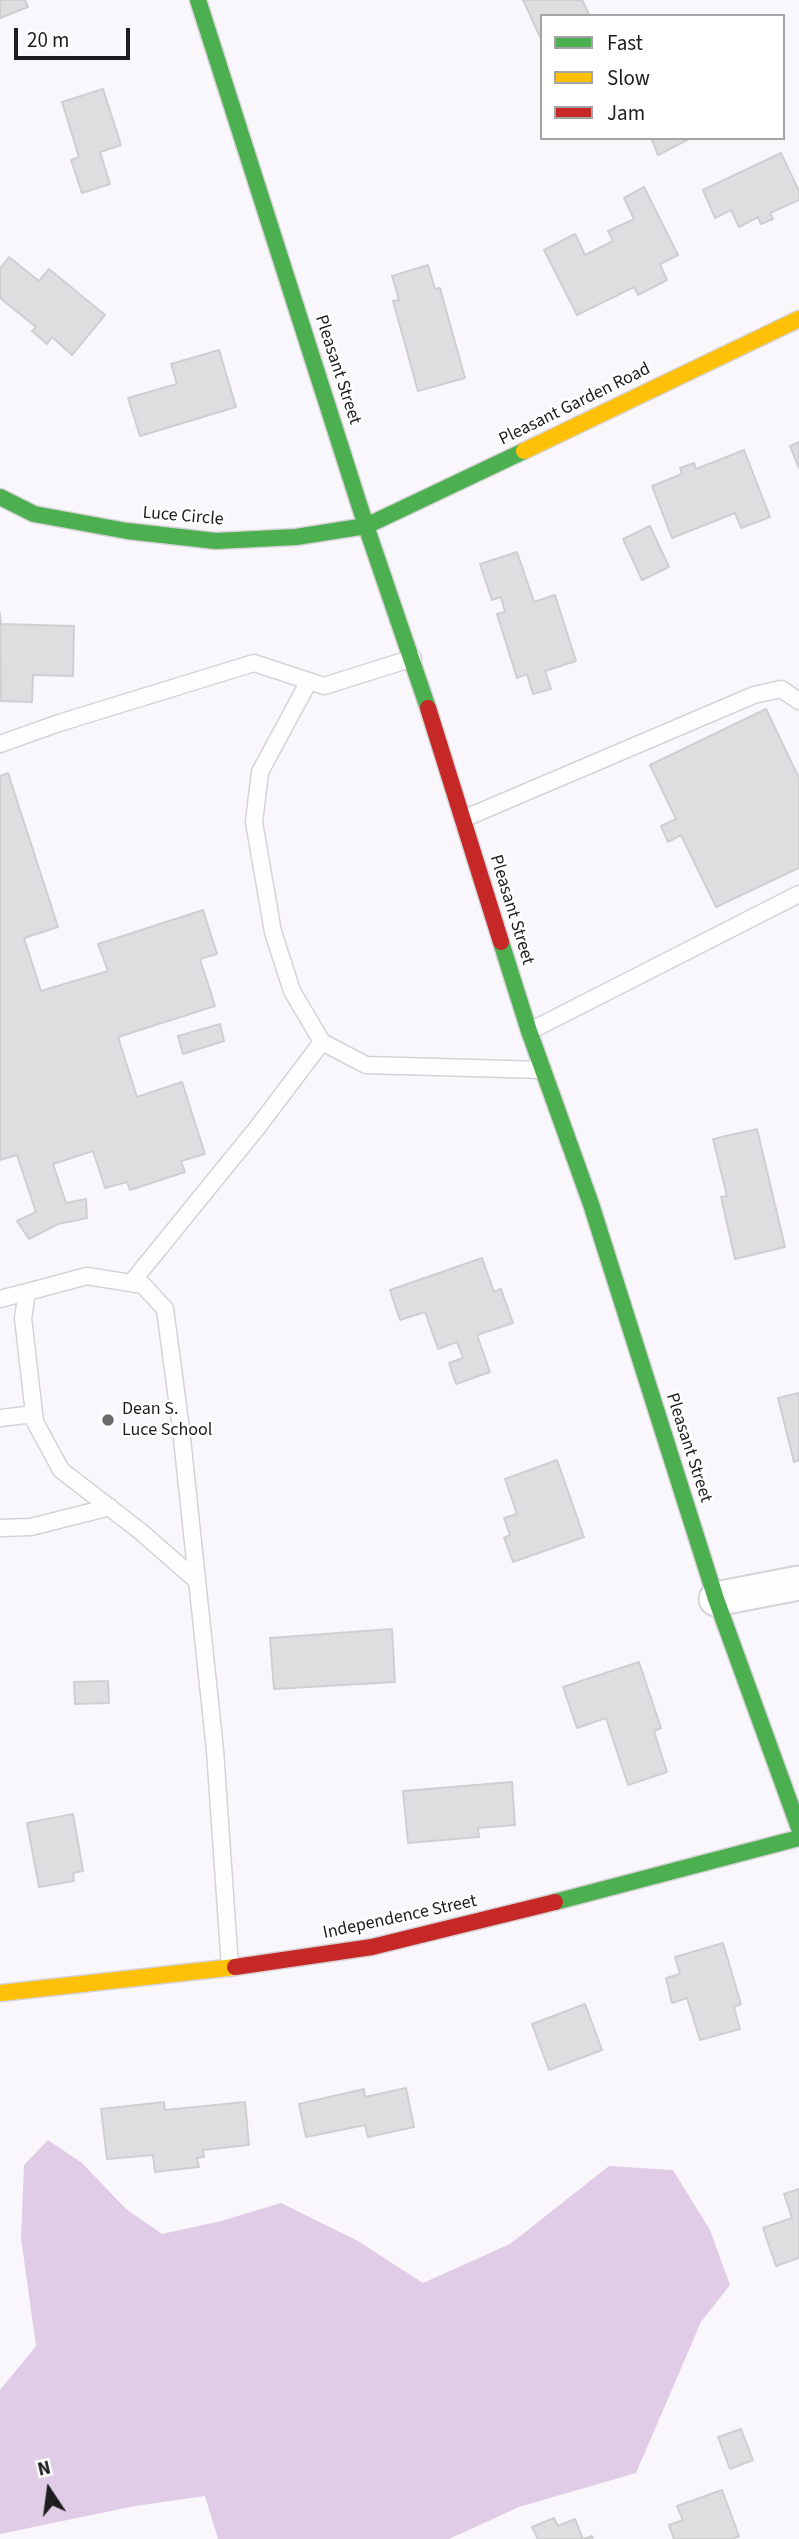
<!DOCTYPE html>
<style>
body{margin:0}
#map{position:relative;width:799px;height:2539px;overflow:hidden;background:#faf7fc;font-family:"Source Sans 3",sans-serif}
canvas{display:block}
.legend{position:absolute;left:540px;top:14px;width:245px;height:126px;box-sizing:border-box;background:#fff;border:2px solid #a5a4a5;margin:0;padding:9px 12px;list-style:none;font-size:21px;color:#1d1c1e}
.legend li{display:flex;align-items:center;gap:14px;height:35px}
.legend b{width:35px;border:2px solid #a5a4a5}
.north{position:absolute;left:14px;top:2455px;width:70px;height:70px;-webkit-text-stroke:5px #fff;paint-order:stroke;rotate:347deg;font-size:19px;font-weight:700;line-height:28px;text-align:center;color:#1d1c1e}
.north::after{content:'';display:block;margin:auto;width:24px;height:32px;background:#1d1c1e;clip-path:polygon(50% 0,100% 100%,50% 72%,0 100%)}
.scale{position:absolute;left:14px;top:28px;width:116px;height:32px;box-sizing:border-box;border:4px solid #1d1c1e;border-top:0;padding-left:9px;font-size:21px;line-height:24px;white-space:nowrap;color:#1d1c1e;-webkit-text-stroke:5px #fff;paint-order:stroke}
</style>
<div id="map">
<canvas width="799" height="2539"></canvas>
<ul class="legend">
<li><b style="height:9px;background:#4caf50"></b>Fast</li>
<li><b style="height:9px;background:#ffc107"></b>Slow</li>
<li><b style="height:9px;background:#c62828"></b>Jam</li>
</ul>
<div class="north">N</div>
<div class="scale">20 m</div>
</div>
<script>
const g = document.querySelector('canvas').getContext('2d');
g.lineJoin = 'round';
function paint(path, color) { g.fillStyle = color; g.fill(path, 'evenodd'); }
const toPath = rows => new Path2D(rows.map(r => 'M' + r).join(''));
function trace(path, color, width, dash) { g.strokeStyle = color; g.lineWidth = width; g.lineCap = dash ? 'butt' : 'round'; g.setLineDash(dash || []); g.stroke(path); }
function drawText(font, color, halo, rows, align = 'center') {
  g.font = font + ' "Source Sans 3",sans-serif'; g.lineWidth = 5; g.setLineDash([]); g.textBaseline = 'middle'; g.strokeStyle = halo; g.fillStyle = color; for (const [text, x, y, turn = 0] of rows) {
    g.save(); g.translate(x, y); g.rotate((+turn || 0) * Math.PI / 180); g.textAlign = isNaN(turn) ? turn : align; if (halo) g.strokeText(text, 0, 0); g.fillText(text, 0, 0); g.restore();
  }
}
paint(toPath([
 [48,2140,82,2163,126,2209,162,2234,221,2221,281,2203,358,2241,423,2283,510,2244,609,2166,673,2170,710,2230,730,2285,701,2322,636,2473,519,2507,449,2539,218,2539,205,2496,135,2506,0,2534,0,2390,36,2346,21,2238,24,2165]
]), '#e0cce6');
const building = toPath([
 [0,0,25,0,28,7,0,18,0,0],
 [523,0,582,0,590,16,542,16,542,41,523,0],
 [103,89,121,145,100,152,110,184,82,193,71,160,79,157,62,102,103,89],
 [651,138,691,138,658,155,651,138],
 [781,153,799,191,799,200,770,213,773,219,761,224,758,217,739,227,731,210,715,218,703,190,781,153],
 [644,187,678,255,660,264,667,280,638,295,634,287,577,315,544,250,575,234,585,255,613,241,608,231,634,219,624,198,644,187],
 [9,257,39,281,49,269,105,315,72,355,52,337,47,344,32,331,36,327,0,298,0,269,9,257],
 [428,265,435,289,440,288,465,378,418,391,393,301,399,300,392,276,428,265],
 [219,350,236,407,140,436,128,398,177,384,171,364,219,350],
 [799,442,799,468,790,446,799,442],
 [744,450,770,517,741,528,735,513,672,538,652,486,682,474,680,468,694,463,696,469,744,450],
 [650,526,669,567,642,580,623,539,650,526],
 [517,552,534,602,555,595,576,661,545,671,551,689,533,694,527,674,517,678,497,614,505,612,501,597,492,600,480,564,517,552],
 [0,613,1,624,74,626,73,676,33,675,32,702,1,701,0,613],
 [766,709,799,778,799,868,716,907,681,835,668,842,661,826,676,819,650,765,766,709],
 [8,773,58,927,24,938,41,991,108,971,98,944,203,910,217,954,200,959,215,1006,118,1037,137,1097,182,1082,205,1154,181,1161,185,1172,130,1190,127,1182,105,1188,93,1151,53,1164,66,1203,86,1199,87,1218,58,1224,29,1239,17,1221,36,1212,17,1155,0,1160,0,776,8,773],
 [220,1024,224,1041,183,1054,178,1036,220,1024],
 [757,1129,785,1247,735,1259,721,1197,727,1196,713,1139,757,1129],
 [482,1258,494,1292,501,1289,513,1323,477,1335,490,1372,456,1384,449,1363,463,1358,457,1342,438,1349,425,1312,400,1320,390,1290,482,1258],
 [799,1393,799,1460,794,1462,778,1398,799,1393],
 [557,1460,584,1537,513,1562,504,1538,510,1535,504,1518,517,1514,505,1479,557,1460],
 [392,1629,395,1682,274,1689,270,1638,392,1629],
 [639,1662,661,1728,654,1731,667,1772,628,1785,606,1718,577,1728,563,1687,639,1662],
 [108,1681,109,1703,75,1704,74,1682,108,1681],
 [512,1782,515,1825,478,1828,479,1837,408,1843,403,1791,512,1782],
 [73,1814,83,1871,73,1873,74,1881,39,1887,27,1823,73,1814],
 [723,1943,741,2004,734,2007,740,2029,700,2040,687,1998,672,2003,666,1978,680,1974,675,1957,723,1943],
 [585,2004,602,2050,549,2070,532,2024,585,2004],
 [406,2088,414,2127,368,2137,365,2125,306,2137,299,2104,364,2089,365,2097,406,2088],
 [164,2102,165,2110,245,2102,249,2145,203,2150,204,2157,197,2158,199,2167,155,2172,153,2155,107,2159,101,2109,164,2102],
 [799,2189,799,2258,776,2266,763,2228,792,2218,784,2194,799,2189],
 [741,2429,753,2460,730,2469,718,2437,741,2429],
 [722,2490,739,2536,732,2539,674,2539,669,2525,683,2520,677,2506,722,2490],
 [554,2518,558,2526,575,2519,583,2539,592,2536,593,2539,538,2539,532,2527,554,2518]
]);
paint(building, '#dedee1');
trace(building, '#cfcfd1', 2);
const lane = toPath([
 [309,681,260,772,254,822,273,932,292,991,322,1042,366,1065,543,1070],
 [0,744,59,723,254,663,324,686,413,658],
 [463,819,754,695,781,689,799,701],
 [530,1031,799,894],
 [131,1283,257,1128,322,1042],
 [0,1299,27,1292],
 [0,1418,34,1414],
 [0,1528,31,1527,110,1507],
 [196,1580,140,1531,61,1470,35,1422,23,1318,27,1292,87,1276,143,1285,165,1309,181,1429,215,1750,230,1968]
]);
const street = toPath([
 [716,1599,799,1583]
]);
const fast = toPath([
 [198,0,366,526,428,708],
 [0,497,34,514,127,531,216,541,296,537,366,526,524,451],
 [501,942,529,1031,591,1204,716,1599,799,1828],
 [555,1902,799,1838]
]);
const slow = toPath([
 [524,451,799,319],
 [0,1993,235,1967]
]);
const jam = toPath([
 [428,708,501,942],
 [235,1967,372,1947,555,1902]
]);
trace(lane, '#d5d3d6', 19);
trace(street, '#d5d3d6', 37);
trace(fast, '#d5d3d6', 19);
trace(slow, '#d5d3d6', 19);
trace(jam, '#d5d3d6', 19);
trace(lane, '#fefeff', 16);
trace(street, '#fefeff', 33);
trace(fast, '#4caf50', 16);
trace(slow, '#ffc107', 16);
trace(jam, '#c62828', 16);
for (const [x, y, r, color] of [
 [108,1420,7,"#6a696c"]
]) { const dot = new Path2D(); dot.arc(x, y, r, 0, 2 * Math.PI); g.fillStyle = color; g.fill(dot); trace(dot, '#fff', 2.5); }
drawText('18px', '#1d1c1e', '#fff', [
 ["Pleasant Street",337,370,72],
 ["Pleasant Garden Road",575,405,-26],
 ["Luce Circle",183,517,5],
 ["Pleasant Street",511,910,73],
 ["Pleasant Street",688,1448,72],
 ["Independence Street",400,1918,-12]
]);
drawText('18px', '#1d1c1e', '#fff', [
 ["Dean S.",122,1410],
 ["Luce School",122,1431]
], 'left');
</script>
